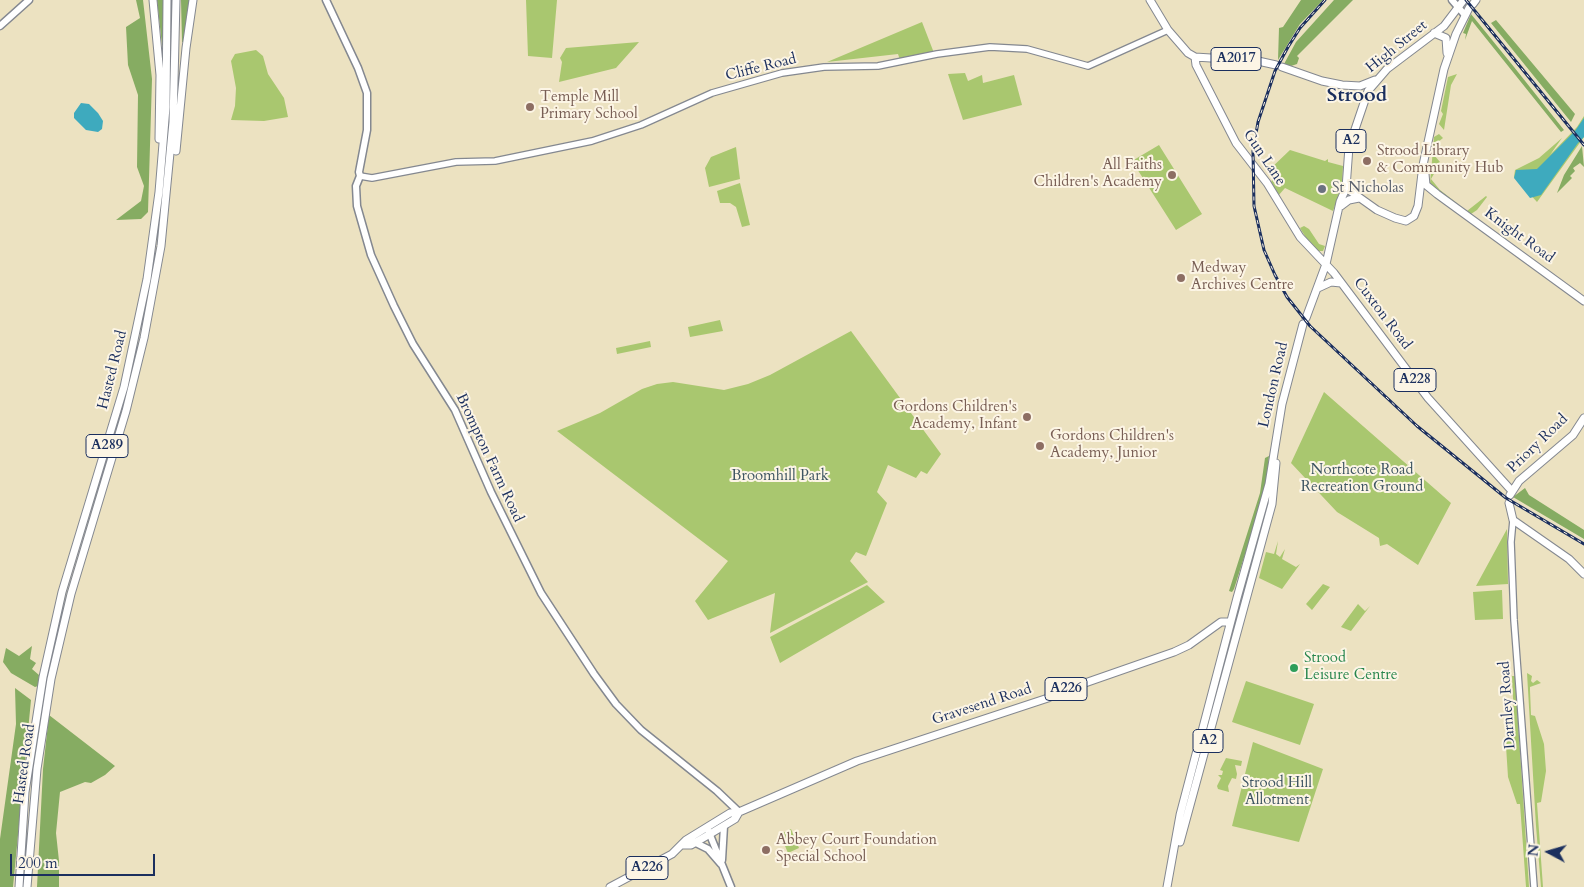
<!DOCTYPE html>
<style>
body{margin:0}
#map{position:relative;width:1584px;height:887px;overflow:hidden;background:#ece2c1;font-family:Cardo,serif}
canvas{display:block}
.north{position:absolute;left:1524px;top:827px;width:50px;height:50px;-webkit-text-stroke:4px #fcf5e5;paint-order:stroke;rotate:276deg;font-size:14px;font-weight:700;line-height:20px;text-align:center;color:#1b2f5e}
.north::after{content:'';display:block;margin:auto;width:18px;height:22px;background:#1b2f5e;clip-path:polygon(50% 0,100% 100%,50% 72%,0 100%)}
.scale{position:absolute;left:10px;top:854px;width:145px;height:22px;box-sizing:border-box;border:2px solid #1b2f5e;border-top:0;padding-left:6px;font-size:15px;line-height:18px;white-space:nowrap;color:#1b2f5e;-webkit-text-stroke:4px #fcf5e5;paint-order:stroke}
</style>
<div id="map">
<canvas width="1584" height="887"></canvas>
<div class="north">N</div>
<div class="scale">200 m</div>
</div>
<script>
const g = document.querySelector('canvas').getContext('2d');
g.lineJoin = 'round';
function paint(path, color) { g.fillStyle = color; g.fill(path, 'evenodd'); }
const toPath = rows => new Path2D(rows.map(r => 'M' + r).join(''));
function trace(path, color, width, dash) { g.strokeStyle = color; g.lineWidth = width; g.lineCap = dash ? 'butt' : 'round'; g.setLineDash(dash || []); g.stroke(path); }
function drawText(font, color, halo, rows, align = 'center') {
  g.font = font + ' Cardo,serif'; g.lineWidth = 4; g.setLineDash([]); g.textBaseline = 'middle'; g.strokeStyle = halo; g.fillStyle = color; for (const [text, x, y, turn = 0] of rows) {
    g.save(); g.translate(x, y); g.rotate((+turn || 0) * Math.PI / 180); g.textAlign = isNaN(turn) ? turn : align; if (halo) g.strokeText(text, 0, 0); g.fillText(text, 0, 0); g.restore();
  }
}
paint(toPath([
 [526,0,557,0,552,58,528,56],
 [922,22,934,53,900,60,898,54,827,62],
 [639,42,616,68,559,82,562,62,560,58,566,48],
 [256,50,263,56,268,74,284,98,288,117,264,121,231,120,235,106,236,88,231,61,235,54],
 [965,73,968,81,982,75,983,83,1014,75,1022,105,963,120,948,74],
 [1457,74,1451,85,1444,130,1439,124,1443,114,1441,111,1448,77],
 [1584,116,1584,137,1537,202,1514,177,1515,170,1539,158,1562,138,1550,155,1577,127],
 [1439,134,1443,138,1438,142,1442,148,1434,155,1440,162,1432,168,1435,172,1431,179,1440,190,1467,211,1486,196,1487,197,1477,210,1471,214,1430,184,1434,137],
 [1159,145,1202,214,1176,230,1132,161],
 [736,147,740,179,709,187,705,168,711,157],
 [1290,150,1325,161,1328,159,1328,162,1343,166,1342,185,1333,211,1285,188,1278,196,1271,182,1273,178,1269,170],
 [740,183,750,225,742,227,736,207,730,203,720,203,717,191],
 [1304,226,1309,229,1319,244,1325,246,1323,251,1317,251,1308,241,1300,228],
 [720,320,723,331,690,337,688,327],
 [851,331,941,454,927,474,921,471,916,478,888,465,877,492,887,503,866,556,856,552,850,561,868,582,770,633,775,593,708,620,695,601,728,561,557,431,600,413,642,389,657,384,673,382,724,390,748,384,770,375],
 [650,341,651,347,617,354,616,348],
 [1324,392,1451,503,1418,565,1387,544,1380,546,1379,538,1337,512,1291,463],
 [1507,529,1508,584,1476,586],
 [1278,541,1276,554,1280,557,1285,549,1282,559,1296,567,1300,564,1282,589,1259,578,1266,552,1274,554],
 [1323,584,1330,587,1312,610,1306,604],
 [867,585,885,602,780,663,770,637],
 [1502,590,1503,619,1475,620,1473,592],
 [1358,604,1365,611,1370,606,1351,631,1341,627],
 [1527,673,1532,676,1531,681,1533,683,1537,680,1541,683,1530,687,1530,690,1531,715,1535,716,1544,744,1546,771,1541,802,1537,803,1543,887,1541,887,1536,826],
 [1512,676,1515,676,1529,887,1526,887,1520,804,1517,804,1508,777,1506,746,1511,719,1514,719],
 [1246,681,1314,704,1300,745,1232,722],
 [1253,742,1323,769,1299,842,1232,826],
 [1226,758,1242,761,1241,766,1235,765,1237,774,1236,779,1232,778,1228,786,1229,792,1218,789,1217,786,1221,778,1218,775,1222,775,1223,771,1220,770],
 [791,829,799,848,788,853,780,834]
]), '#a9c76f');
paint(toPath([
 [136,0,143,0,152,79,148,212,141,219,116,220,141,201,144,186,137,167,138,95,128,65,126,27,140,18],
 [157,0,164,0,164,45,162,45],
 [181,0,192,0,185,42,182,42],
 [1301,0,1323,0,1300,24,1278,60,1279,28,1283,27],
 [1334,0,1353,0,1297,56,1299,58,1297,64,1291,66,1284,64,1296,42],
 [1471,14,1514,67,1564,130,1561,132,1472,21,1465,40,1466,34,1463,33],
 [1496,20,1575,114,1571,122,1491,23],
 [1582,146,1584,167,1580,163,1573,168,1575,171,1570,176,1572,178,1557,193,1564,175],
 [1269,456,1266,486,1254,526,1234,589,1232,592,1229,591,1260,493,1265,458],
 [1525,488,1529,495,1584,530,1584,539,1513,497],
 [32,646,30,659,36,663,32,669,39,675,38,686,35,687,11,673,3,662,6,648,19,656],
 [15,688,31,700,13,887,0,887,0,839,16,724],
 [49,715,115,766,105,775,91,783,85,782,60,792,56,833,59,861,59,887,37,887,43,769]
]), '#86ac62');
paint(toPath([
 [81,103,89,104,98,113,103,121,102,129,98,132,86,130,74,118,74,113],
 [1584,118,1584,137,1578,143,1541,195,1530,198,1514,178,1516,170,1537,169,1575,131]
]), '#3eaabe');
const tertiary = toPath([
 [360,176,372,178,456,162,495,161,592,141,641,125,712,93,782,73,824,67,878,66,937,54,990,47,1027,49,1088,66,1168,30],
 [1513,520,1511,542,1514,620,1534,887]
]);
const secondary = toPath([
 [326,0,358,68,367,93,367,130,359,172,360,176,356,186,357,206,371,255,394,306,413,344,455,410,491,492,541,593,594,674,616,704,641,730,717,791,739,812],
 [1452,0,1464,14],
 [0,26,29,0],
 [708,830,731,887],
 [696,843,708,849,721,864],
 [722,860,724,826]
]);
const primary = toPath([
 [153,0,160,75,159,139],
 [1150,0,1168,30,1188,53,1195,57,1258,61,1276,65],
 [1473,4,1476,0],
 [1434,33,1446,38,1447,53],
 [1195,57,1196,65,1236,143,1267,183,1300,237,1334,273,1428,398,1511,490],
 [1282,67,1322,81,1342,85,1360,86,1375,80],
 [176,151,186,48,193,0],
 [1425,174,1426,185,1437,194,1584,301],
 [1346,188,1377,210,1395,218,1406,221,1414,216,1418,206,1423,165,1444,69,1456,34,1469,8],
 [1341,206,1349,200,1359,198],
 [1318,288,1331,282,1341,283],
 [1306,318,1326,264,1340,202,1346,188,1349,147,1368,91,1387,69,1444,26,1463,1],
 [1510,495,1519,481,1573,435,1584,418],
 [1509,503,1513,520,1569,559,1584,574],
 [1180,842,1272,504,1276,463],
 [683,845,691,845,710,834,735,819,739,812],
 [19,887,25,792,43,677,62,592,124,387,147,279,159,192,166,107,167,0],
 [27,887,37,769,51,679,71,594,126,411,144,338,161,246,173,122,176,0],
 [610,887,672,854,686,840,730,813,739,812,857,761,1048,698,1062,691,1174,652,1189,645,1221,622,1230,622],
 [1167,887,1180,815,1237,598,1269,484,1282,404,1303,324]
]);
trace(tertiary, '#848890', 8);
trace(secondary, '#848890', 9);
trace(primary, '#848890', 9);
trace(tertiary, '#fff', 5.5);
trace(secondary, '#fff', 6);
trace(primary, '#fff', 7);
const rail = toPath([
 [1325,0,1300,28,1288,47,1275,71,1258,122,1253,151,1254,206,1264,250,1275,275,1287,297,1310,326,1417,426,1506,498,1584,544],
 [1466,0,1584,145]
]);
trace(rail, '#1b2f5e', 3);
trace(rail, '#fcf5e5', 1, [4]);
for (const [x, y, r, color] of [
 [530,107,5,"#8d6e63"],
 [1367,161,5,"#8d6e63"],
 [1172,175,5,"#8d6e63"],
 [1322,189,5,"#6b7280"],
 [1181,278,5,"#8d6e63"],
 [1027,417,5,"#8d6e63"],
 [1040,446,5,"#8d6e63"],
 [1294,668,5,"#2e9e5b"],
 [766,850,5,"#8d6e63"]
]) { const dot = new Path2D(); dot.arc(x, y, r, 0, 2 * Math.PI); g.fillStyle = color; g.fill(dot); trace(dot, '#fcf5e5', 2); }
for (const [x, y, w] of [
 [1236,59,50],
 [1351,141,30],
 [1415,380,42],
 [107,446,42],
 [1066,689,42],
 [1208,741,30],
 [647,868,42]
]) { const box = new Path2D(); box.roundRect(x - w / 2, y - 11.5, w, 23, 4); g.fillStyle = '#fcf5e5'; g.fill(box); trace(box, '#1b2f5e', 1); }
drawText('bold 14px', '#1b2f5e', null, [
 ["A2017",1236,59],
 ["A2",1351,141],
 ["A228",1415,380],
 ["A289",107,446],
 ["A226",1066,689],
 ["A2",1208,741],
 ["A226",647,868]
]);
drawText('15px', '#1b2f5e', '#fcf5e5', [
 ["High Street",1397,47,-39],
 ["Cliffe Road",761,68,-14],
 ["Gun Lane",1264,158,56],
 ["Knight Road",1519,236,36],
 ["Cuxton Road",1382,314,53],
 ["Hasted Road",113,370,-76],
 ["London Road",1274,385,-77],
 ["Priory Road",1538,444,-44],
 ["Brompton Farm Road",489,458,65],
 ["Gravesend Road",982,705,-18],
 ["Darnley Road",1508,705,-94],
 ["Hasted Road",25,764,-82]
]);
drawText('15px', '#785e54', '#fcf5e5', [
 ["Temple Mill",540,98],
 ["Primary School",540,115],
 ["Strood Library",1377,152],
 ["& Community Hub",1377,169],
 ["All Faiths",1162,166,"right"],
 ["Children's Academy",1162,183,"right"],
 ["Medway",1191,269],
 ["Archives Centre",1191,286],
 ["Gordons Children's",1017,408,"right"],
 ["Academy, Infant",1017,425,"right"],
 ["Gordons Children's",1050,437],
 ["Academy, Junior",1050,454],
 ["Abbey Court Foundation",776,841],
 ["Special School",776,858]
], 'left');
drawText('15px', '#5b616d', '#fcf5e5', [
 ["St Nicholas",1332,189]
], 'left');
drawText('15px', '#3e5562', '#fcf5e5', [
 ["Northcote Road",1362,471],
 ["Recreation Ground",1362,488],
 ["Broomhill Park",780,477],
 ["Strood Hill",1277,784],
 ["Allotment",1277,801]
]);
drawText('15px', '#27864d', '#fcf5e5', [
 ["Strood",1304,659],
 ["Leisure Centre",1304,676]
], 'left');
drawText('bold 20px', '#1b2f5e', '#fcf5e5', [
 ["Strood",1357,96]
]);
</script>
